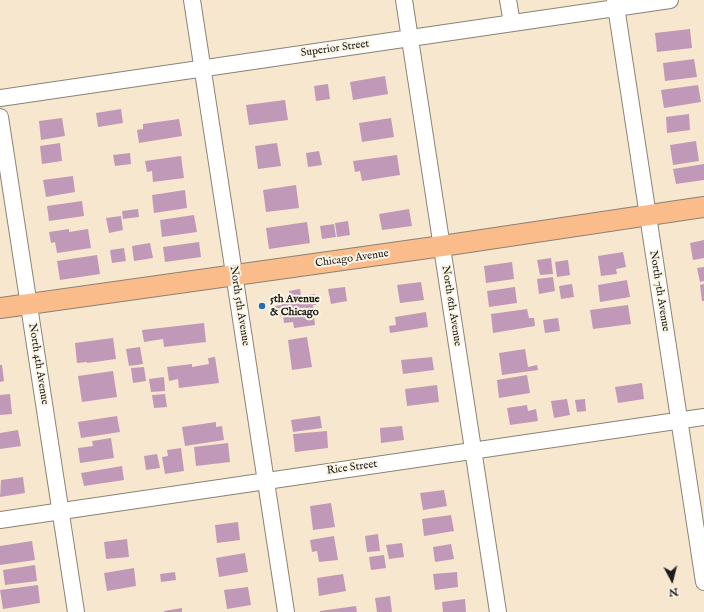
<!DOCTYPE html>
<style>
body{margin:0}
#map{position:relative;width:704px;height:612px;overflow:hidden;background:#f7e7ce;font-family:"IM FELL English",serif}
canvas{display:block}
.north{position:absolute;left:652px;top:560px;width:40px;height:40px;-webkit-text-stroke:3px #fcf5e5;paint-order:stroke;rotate:173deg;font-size:11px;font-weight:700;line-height:16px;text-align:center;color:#1c1c1c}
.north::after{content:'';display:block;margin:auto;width:14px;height:18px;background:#1c1c1c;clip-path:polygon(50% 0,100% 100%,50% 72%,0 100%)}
</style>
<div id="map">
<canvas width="704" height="612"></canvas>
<div class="north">N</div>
</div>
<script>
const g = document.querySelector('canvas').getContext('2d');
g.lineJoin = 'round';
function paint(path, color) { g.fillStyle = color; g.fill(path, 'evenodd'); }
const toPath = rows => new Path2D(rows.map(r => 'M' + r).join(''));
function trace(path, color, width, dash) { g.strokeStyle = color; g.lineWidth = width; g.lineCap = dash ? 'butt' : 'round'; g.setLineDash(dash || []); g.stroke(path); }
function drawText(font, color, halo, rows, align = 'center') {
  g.font = font + ' "IM FELL English",serif'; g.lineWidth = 4; g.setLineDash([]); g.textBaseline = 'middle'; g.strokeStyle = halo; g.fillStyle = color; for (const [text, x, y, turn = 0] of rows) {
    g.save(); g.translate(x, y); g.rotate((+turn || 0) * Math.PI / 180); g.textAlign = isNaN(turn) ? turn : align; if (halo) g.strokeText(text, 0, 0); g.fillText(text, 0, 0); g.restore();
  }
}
paint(toPath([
 [690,29,692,48,657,52,655,33],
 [694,59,697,77,665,81,663,63],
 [385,76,388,94,353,100,350,82],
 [328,84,330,99,316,101,314,86],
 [698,85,701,102,664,108,661,90],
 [285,100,288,120,249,125,246,105],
 [121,109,123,123,98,127,96,113],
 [689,114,690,130,667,133,666,117],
 [62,118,65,136,41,140,39,121],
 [391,118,394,137,362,142,359,123],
 [179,119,182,136,139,143,137,130,143,129,143,124],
 [696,141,699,161,673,165,670,145],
 [60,143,62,161,42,164,40,146],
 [277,143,281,166,258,169,255,146],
 [319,151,322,165,308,167,306,153],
 [130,153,131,164,115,166,113,155],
 [397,155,400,175,362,181,360,171,355,172,353,161],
 [181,156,184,178,153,182,152,171,147,172,145,161],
 [704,164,704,180,676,184,673,169],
 [73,176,75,192,46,197,43,180],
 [296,185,299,208,266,212,263,190],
 [185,190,187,208,154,213,152,195],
 [82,201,84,216,49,221,47,206],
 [138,209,139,217,123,219,122,211],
 [409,209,412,226,382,230,379,214],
 [194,215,197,232,162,237,160,220],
 [121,216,123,230,109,233,106,218],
 [348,221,350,235,337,237,335,223],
 [307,222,310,243,269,249,266,228],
 [334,224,336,237,322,239,320,226],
 [69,229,69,232,88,229,91,248,57,253,55,242,51,243,49,232],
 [704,240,704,258,693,260,690,243],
 [199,242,201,257,165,262,163,247],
 [150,243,153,258,134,261,132,246],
 [124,248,126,261,112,263,110,250],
 [623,252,626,267,616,269,617,274,601,276,598,256],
 [97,255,100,274,60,280,57,261],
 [551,258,553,274,540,275,537,260],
 [568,260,570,275,557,277,555,262],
 [512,262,514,279,486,283,484,266],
 [704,267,704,281,700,282,697,268],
 [553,277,555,291,539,294,537,279],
 [627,280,630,297,600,302,598,285],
 [421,282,424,300,400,303,397,285],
 [572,284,574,297,561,299,559,286],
 [704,284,704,301,702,301,700,285],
 [345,287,347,301,331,304,328,289],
 [515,287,517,303,489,307,487,291],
 [300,289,301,296,315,294,316,305,313,305,315,325,294,328,293,322,284,323,283,316,276,317,275,306,282,305,281,298,289,298,289,291],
 [628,305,631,324,593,329,590,310],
 [527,309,529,318,534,318,535,326,493,333,491,314],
 [426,312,428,327,390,333,389,326,396,325,395,317],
 [558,318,560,331,545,333,543,320],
 [204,323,206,342,164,347,163,339,144,342,142,330],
 [307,337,312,367,292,370,288,340],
 [113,338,116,359,87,363,87,362,77,363,75,343],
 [140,347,143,364,129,366,126,349],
 [525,349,528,367,537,365,538,370,502,375,499,353],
 [215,357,219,383,179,388,178,379,169,381,167,367,192,364,192,367,209,364,208,358],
 [432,357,434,370,403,374,401,360],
 [0,365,2,365,4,381,0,382],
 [144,367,146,381,133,383,131,368],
 [113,371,117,397,82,402,78,376],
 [527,375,530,393,499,398,497,380],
 [164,377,165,391,151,392,149,379],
 [642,383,644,399,618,403,615,387],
 [437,385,439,402,407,406,405,389],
 [10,394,12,414,0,415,0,395],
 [165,394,167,407,154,408,152,395],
 [567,399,570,415,554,418,551,401],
 [585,399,586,411,577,412,575,400],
 [527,405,528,411,536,409,538,421,510,425,507,408],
 [117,416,120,432,81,438,78,422],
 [320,416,322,428,293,432,291,420],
 [216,422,216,427,222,426,224,440,185,446,182,427],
 [402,426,404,440,381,443,380,428],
 [18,430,21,446,0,449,0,433],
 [327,431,328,448,295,452,293,434],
 [111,438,114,458,80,463,78,448,93,446,92,441],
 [228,443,230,462,196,466,194,447],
 [181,448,184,471,165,474,162,457,168,456,167,450],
 [157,454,160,468,146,470,144,456],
 [122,466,124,480,84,486,81,473],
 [23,477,25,493,0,497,1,480],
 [444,490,447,506,423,510,420,493],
 [331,503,335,527,313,530,310,506],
 [451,515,454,531,424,536,422,519],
 [238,522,240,540,217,543,215,525],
 [378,534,380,551,367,552,365,536],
 [334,536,338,560,319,562,317,551,312,552,310,540],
 [127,539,129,557,106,559,104,542],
 [32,541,35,560,0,565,0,546],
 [402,543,404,557,389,559,386,545],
 [451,544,454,559,435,562,433,547],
 [245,553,248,572,219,577,216,558],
 [384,555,386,568,371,570,369,557],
 [35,565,37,581,5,585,3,570],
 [134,568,136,586,107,591,104,573],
 [175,572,176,580,161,582,160,574],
 [457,572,458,587,435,590,433,574],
 [343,574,346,591,319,596,317,578],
 [38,585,40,603,3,609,0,590],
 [248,587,251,605,227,609,224,590],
 [390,596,392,612,377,612,375,598],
 [465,599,466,612,443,612,442,602],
 [356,606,357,612,320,612,320,611],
 [182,608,182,612,164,612,164,611]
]), '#c199b8');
const minor = toPath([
 [192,0,286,612],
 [404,0,498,612],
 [508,0,512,23],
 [615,0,704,582],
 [0,98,670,0],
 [0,117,76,612],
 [0,520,704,417]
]);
const major = toPath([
 [0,308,442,246,704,207]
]);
trace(minor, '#8a8275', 18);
trace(major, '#8a8275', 22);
trace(minor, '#fff', 16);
trace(major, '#fabc8b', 20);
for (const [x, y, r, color] of [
 [262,306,4,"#1f6fb2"]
]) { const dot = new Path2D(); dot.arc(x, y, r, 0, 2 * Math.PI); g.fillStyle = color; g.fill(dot); trace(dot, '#fcf5e5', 1.5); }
drawText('11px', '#1c1c1c', '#fcf5e5', [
 ["Superior Street",335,49,-8],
 ["Chicago Avenue",352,259,-8],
 ["North 7th Avenue",659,291,81],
 ["North 5th Avenue",239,306,81],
 ["North 6th Avenue",451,306,81],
 ["North 4th Avenue",38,364,81],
 ["Rice Street",352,468,-8]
]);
drawText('bold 11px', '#1c1c1c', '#fcf5e5', [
 ["5th Avenue",270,300],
 ["& Chicago",270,313]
], 'left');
</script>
